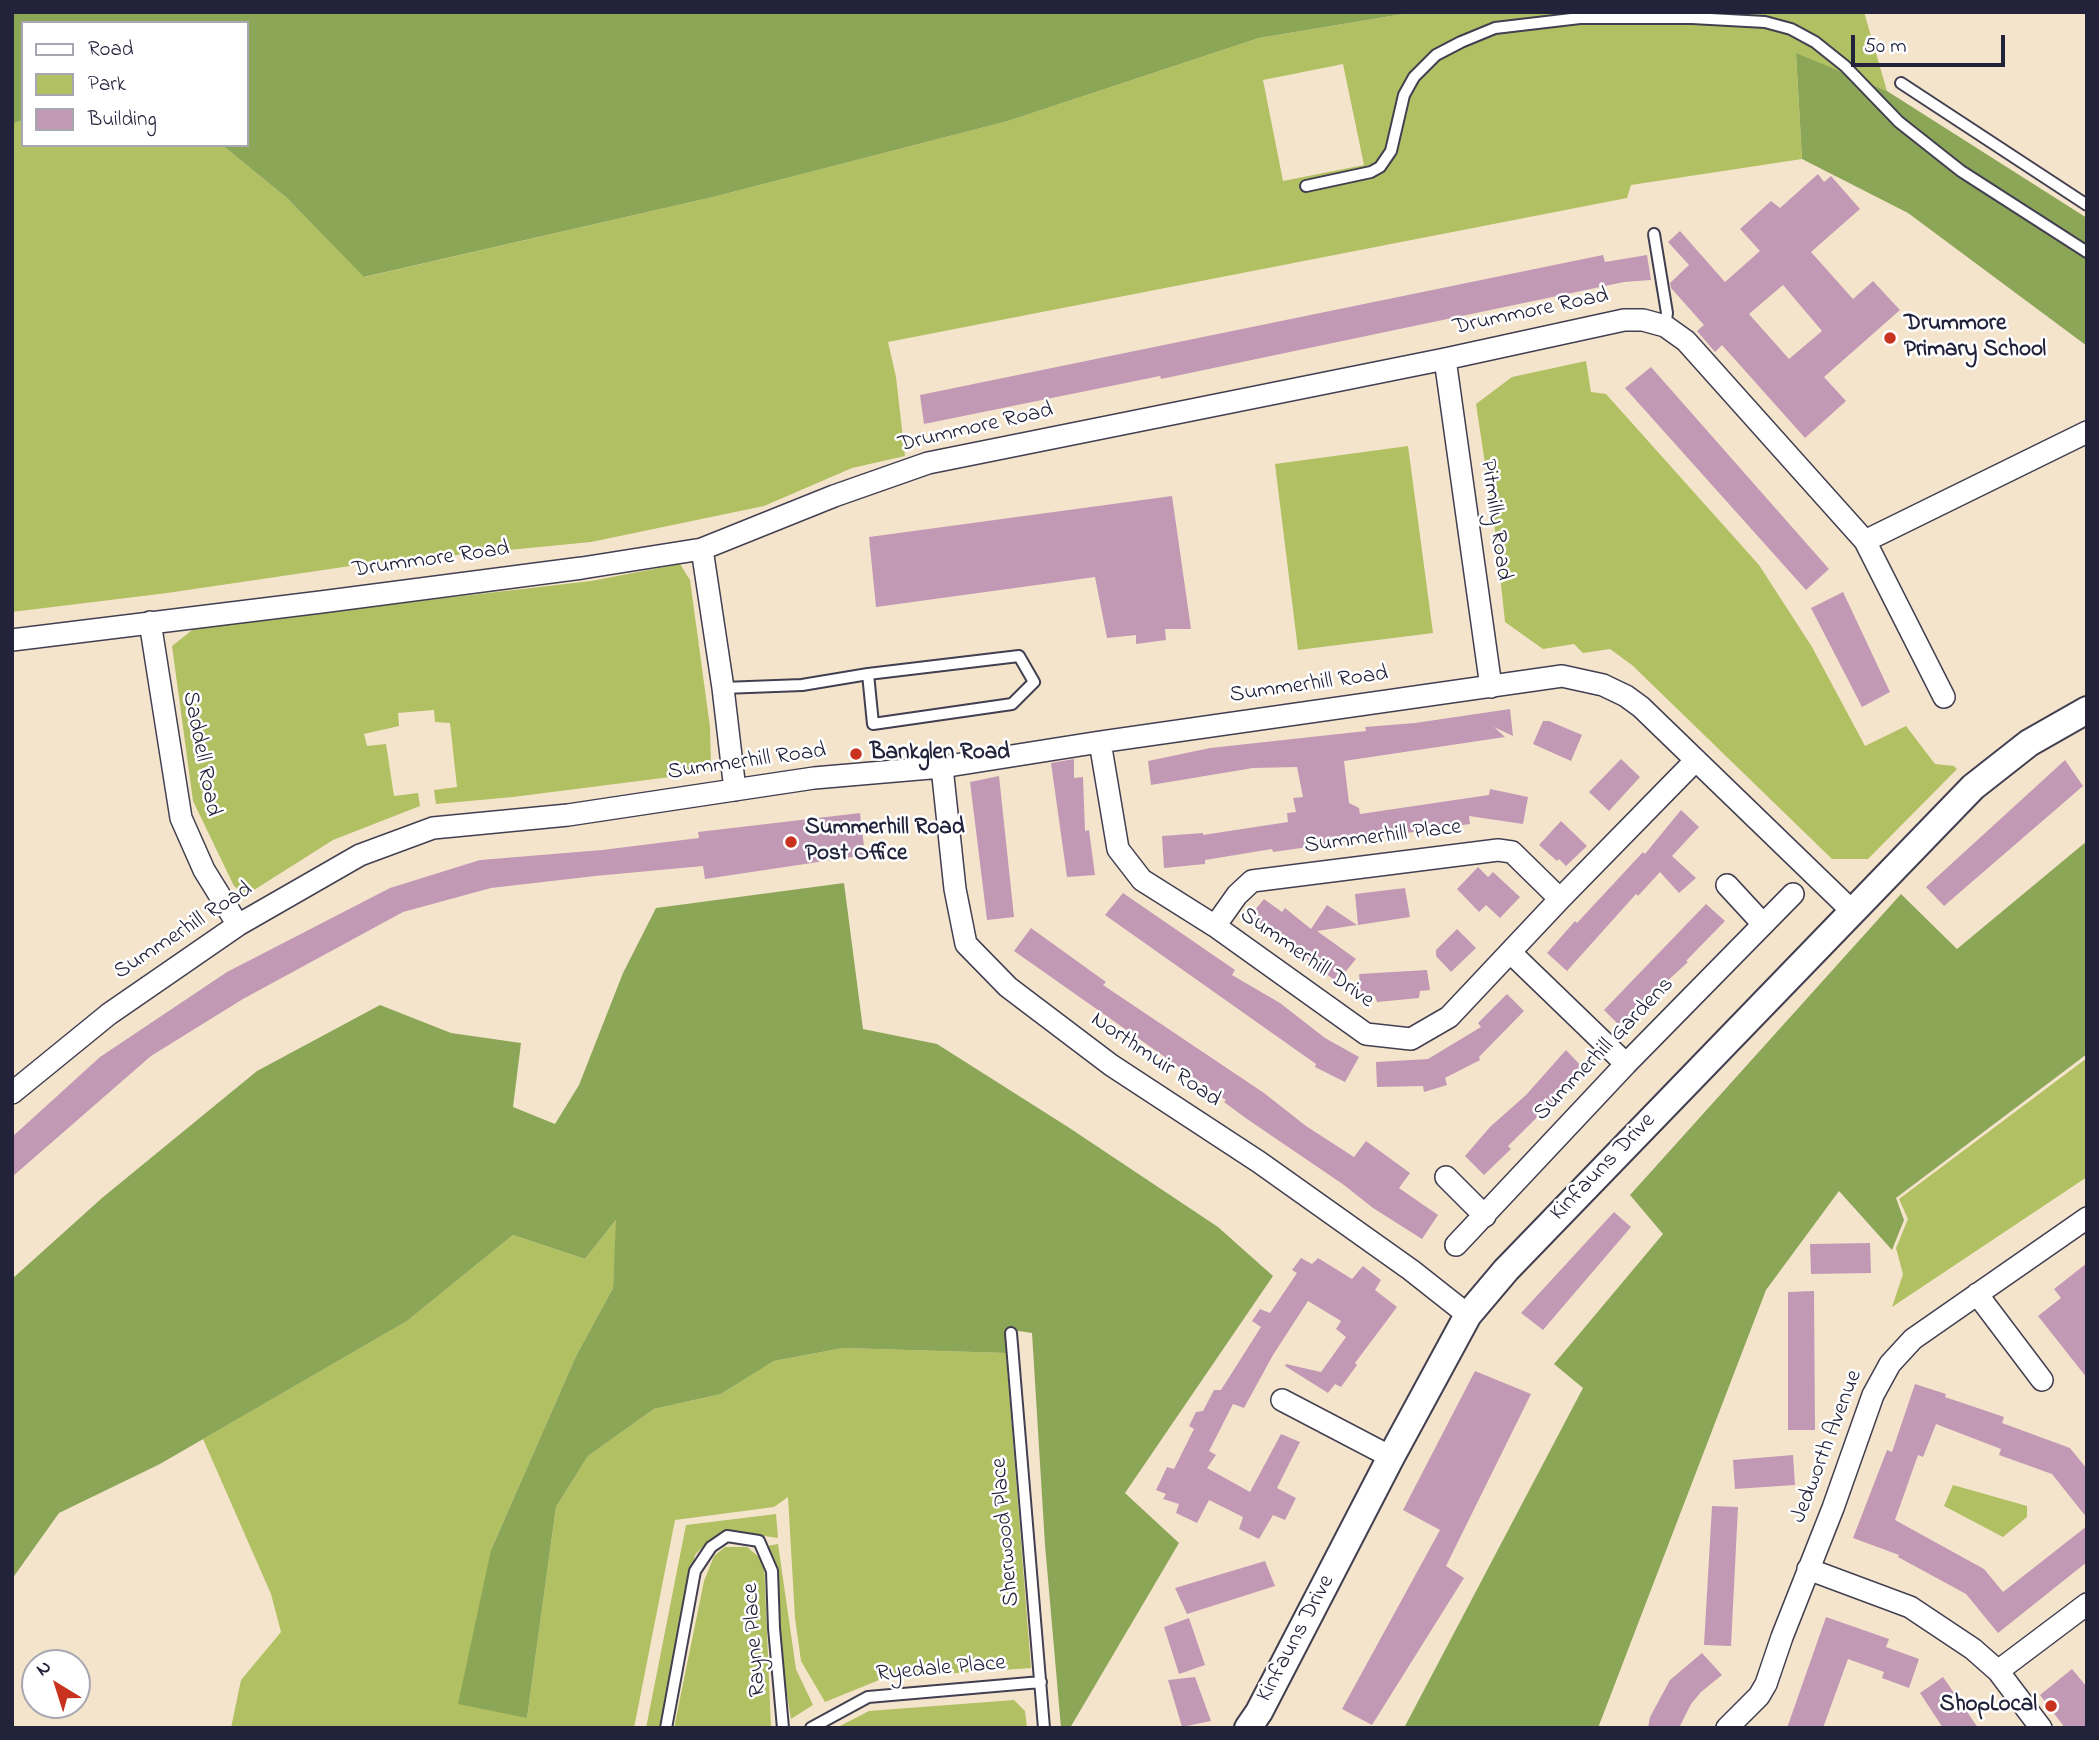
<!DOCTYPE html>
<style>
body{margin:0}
#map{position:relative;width:2099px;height:1740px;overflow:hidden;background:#f5e4cc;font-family:"Indie Flower",sans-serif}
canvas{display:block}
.frame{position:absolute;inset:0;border:14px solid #22223b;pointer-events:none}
.legend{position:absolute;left:21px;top:21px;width:228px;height:126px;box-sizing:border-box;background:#fff;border:2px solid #a7a7b1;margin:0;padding:9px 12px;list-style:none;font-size:21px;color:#22223b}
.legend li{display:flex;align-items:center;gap:14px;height:35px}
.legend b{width:35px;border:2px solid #a7a7b1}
.north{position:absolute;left:21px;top:1649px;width:70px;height:70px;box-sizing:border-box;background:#fff;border:2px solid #a7a7b1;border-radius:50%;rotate:322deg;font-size:19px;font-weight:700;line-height:28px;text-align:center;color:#22223b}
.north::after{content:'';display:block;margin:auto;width:24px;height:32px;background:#c8321e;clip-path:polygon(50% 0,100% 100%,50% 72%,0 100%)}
.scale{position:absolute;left:1851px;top:35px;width:154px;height:32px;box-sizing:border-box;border:4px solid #22223b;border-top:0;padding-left:9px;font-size:21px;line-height:24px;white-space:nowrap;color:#22223b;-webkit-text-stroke:5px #fff;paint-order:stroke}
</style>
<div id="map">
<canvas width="2099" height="1740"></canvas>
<div class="frame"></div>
<ul class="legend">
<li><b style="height:9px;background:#fff"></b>Road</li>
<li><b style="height:19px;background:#b1c062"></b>Park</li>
<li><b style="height:19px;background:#c299b4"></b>Building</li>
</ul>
<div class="north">N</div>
<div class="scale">50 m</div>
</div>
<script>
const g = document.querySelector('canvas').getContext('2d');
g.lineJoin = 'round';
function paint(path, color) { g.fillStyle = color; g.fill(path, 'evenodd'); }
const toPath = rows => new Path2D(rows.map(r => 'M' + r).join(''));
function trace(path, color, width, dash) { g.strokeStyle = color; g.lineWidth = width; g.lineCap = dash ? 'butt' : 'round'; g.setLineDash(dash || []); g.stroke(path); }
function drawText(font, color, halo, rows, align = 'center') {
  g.font = font + ' "Indie Flower",sans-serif'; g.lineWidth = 5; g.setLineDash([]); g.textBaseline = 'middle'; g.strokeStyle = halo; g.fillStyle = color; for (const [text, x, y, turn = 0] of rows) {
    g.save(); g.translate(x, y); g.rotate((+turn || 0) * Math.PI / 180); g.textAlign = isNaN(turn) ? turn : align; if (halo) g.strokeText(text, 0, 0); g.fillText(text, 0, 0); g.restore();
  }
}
paint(toPath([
 [1415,12,1864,12,1887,91,1796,54,1802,159,1631,185,1627,198,888,342,896,377,905,456,852,468,764,506,591,542,364,564,167,593,12,612,12,124,23,120,23,145,222,145,287,198,365,277,713,197,1008,121,1259,38],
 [1343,64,1364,165,1283,181,1263,80],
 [1586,361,1591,392,1606,394,1759,565,1812,647,1865,746,1906,726,1935,764,1954,766,1957,769,1868,859,1832,859,1632,665,1610,649,1583,653,1574,644,1543,649,1505,622,1496,537,1476,404,1512,377],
 [1408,446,1433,633,1298,650,1275,464],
 [680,564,690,580,710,727,711,769,670,777,513,797,436,804,434,790,457,787,450,723,435,722,434,710,398,713,399,726,364,734,367,746,386,744,394,796,418,793,420,806,333,840,254,890,243,893,234,886,193,801,172,646,196,627,591,581],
 [2087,1058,2087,1177,1892,1307,1903,1274,1896,1248,1908,1219,1899,1199],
 [617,1219,613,1288,576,1356,491,1550,527,1718,556,1507,588,1456,654,1409,721,1394,774,1361,843,1348,1006,1353,1031,1668,884,1678,825,1702,801,1661,795,1618,788,1497,774,1507,675,1520,634,1728,231,1728,241,1680,281,1632,271,1594,203,1439,407,1321,513,1235,585,1259],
 [1953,1485,2027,1506,2027,1517,2003,1537,1944,1506],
 [776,1514,778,1538,738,1532,710,1539,695,1555,659,1728,646,1728,686,1525],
 [778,1544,796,1669,813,1705,791,1719,781,1660,775,1564,767,1546],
 [725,1547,747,1547,764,1561,771,1728,674,1728,704,1581,714,1556],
 [1014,1700,1025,1711,1027,1728,836,1728,869,1711]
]), '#b1c062');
paint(toPath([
 [12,12,1415,12,1259,38,1008,121,713,197,364,277,287,198,222,145,247,145,247,23,23,23,23,120,12,124],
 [1796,53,1887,91,2087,218,2087,346,1908,213,1802,159],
 [2087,841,2087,1054,1896,1198,1904,1220,1892,1250,1839,1191,1766,1290,1598,1728,1404,1728,1583,1388,1554,1364,1663,1234,1630,1195,1901,894,1957,949],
 [844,883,863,1029,937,1044,1068,1127,1218,1227,1273,1276,1125,1493,1179,1543,1070,1728,1061,1728,1045,1545,1032,1333,1005,1329,1006,1353,843,1348,774,1361,721,1394,654,1409,588,1456,556,1507,527,1718,458,1704,491,1550,576,1356,613,1288,616,1220,585,1259,513,1235,407,1321,160,1464,59,1513,12,1579,12,1279,102,1198,257,1071,380,1005,451,1033,521,1043,513,1107,555,1124,579,1085,623,973,656,908]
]), '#8ca658');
paint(toPath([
 [1818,174,1824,182,1831,176,1860,209,1811,252,1853,299,1873,281,1900,310,1824,377,1846,401,1805,438,1722,345,1715,352,1697,331,1704,325,1671,288,1670,283,1689,265,1668,242,1680,231,1725,282,1760,251,1740,229,1771,201,1780,208],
 [1783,285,1822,331,1789,359,1749,314],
 [1603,255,1605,262,1647,255,1651,280,1624,282,1161,379,1160,376,924,424,920,395],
 [1651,367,1829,569,1806,590,1625,388],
 [1172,496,1191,629,1165,629,1166,640,1136,644,1136,635,1107,638,1095,577,876,607,869,537],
 [1843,592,1890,692,1862,707,1811,608],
 [1510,709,1513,736,1494,727,1505,737,1344,761,1349,803,1359,808,1360,814,1489,795,1490,789,1528,797,1523,824,1469,816,1470,824,1273,852,1272,849,1205,860,1205,864,1164,868,1162,836,1203,833,1203,835,1288,822,1287,813,1296,812,1293,798,1303,797,1297,767,1253,768,1151,785,1148,761,1210,748,1366,731,1365,727,1415,723],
 [1543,721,1549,721,1582,735,1571,761,1533,744],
 [1074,759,1074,778,1083,777,1085,831,1089,830,1095,875,1067,877,1051,763],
 [1621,759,1640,777,1609,811,1589,792],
 [2065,760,2083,786,1944,906,1926,887],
 [999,776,1014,917,987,920,970,782],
 [1681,810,1699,827,1672,856,1696,878,1679,893,1660,872,1638,896,1636,894,1567,971,1547,953,1575,921,1577,923,1643,852,1645,854],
 [860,813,865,855,705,879,703,866,595,876,491,888,403,912,243,999,151,1056,12,1177,12,1137,100,1057,227,972,390,888,480,860,602,850,699,838,698,832],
 [1561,821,1587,846,1566,866,1559,859,1557,861,1539,845],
 [1478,867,1488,877,1493,872,1520,897,1500,918,1486,905,1479,912,1457,889],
 [1405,888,1410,917,1358,925,1355,894],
 [1123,893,1235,970,1232,975,1280,1003,1325,1038,1359,1057,1345,1082,1315,1067,1316,1064,1105,915],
 [1264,899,1282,912,1285,908,1311,929,1327,905,1357,925,1317,931,1356,959,1337,982,1250,916],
 [1706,904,1725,921,1686,961,1688,962,1652,995,1654,997,1622,1028,1604,1010],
 [1031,928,1106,982,1103,985,1264,1093,1306,1126,1354,1157,1366,1141,1410,1173,1399,1188,1438,1215,1422,1239,1373,1208,1344,1185,1247,1119,1224,1102,1226,1100,1014,951],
 [1457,929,1476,948,1451,972,1436,956,1436,950],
 [1427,970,1430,990,1420,991,1419,998,1377,1002,1375,996,1361,997,1359,974],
 [1507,994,1524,1011,1479,1057,1480,1060,1445,1078,1447,1085,1424,1092,1423,1086,1377,1087,1376,1062,1428,1059,1481,1027,1478,1023],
 [1566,1050,1585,1070,1508,1146,1511,1149,1484,1175,1465,1156,1490,1127,1526,1095],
 [1614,1212,1631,1227,1543,1330,1521,1313],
 [1870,1243,1871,1273,1811,1274,1810,1244],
 [1301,1258,1312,1264,1318,1258,1352,1279,1363,1266,1381,1280,1375,1290,1397,1307,1355,1363,1357,1365,1341,1387,1335,1384,1328,1393,1285,1366,1286,1364,1321,1372,1346,1337,1336,1329,1341,1321,1308,1301,1273,1355,1244,1408,1233,1404,1209,1451,1216,1455,1207,1468,1250,1492,1281,1434,1300,1442,1277,1488,1296,1498,1285,1520,1273,1515,1259,1539,1239,1529,1243,1517,1209,1500,1197,1523,1176,1513,1179,1504,1163,1499,1166,1494,1156,1490,1167,1467,1174,1469,1194,1429,1189,1426,1196,1412,1203,1411,1214,1390,1221,1390,1261,1327,1252,1321,1260,1309,1270,1313,1297,1273,1292,1270],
 [2087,1263,2087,1378,2038,1316,2061,1298,2054,1289],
 [1814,1291,1815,1430,1788,1430,1788,1292],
 [1475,1371,1531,1394,1446,1566,1464,1578,1372,1725,1342,1709,1440,1530,1403,1510],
 [1915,1384,1946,1394,1945,1397,2004,1417,2002,1423,2070,1448,2087,1469,2087,1518,2052,1474,1999,1455,2001,1449,1936,1424,1923,1457,1918,1455,1895,1520,1984,1569,2003,1592,2087,1526,2087,1562,1998,1633,1966,1594,1898,1557,1899,1555,1853,1538,1887,1450,1892,1452],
 [1793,1455,1795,1485,1735,1489,1733,1460],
 [1712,1506,1738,1507,1731,1646,1704,1645],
 [1265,1561,1275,1586,1187,1614,1175,1588],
 [1826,1617,1889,1639,1886,1647,1919,1659,1909,1688,1882,1678,1884,1672,1848,1659,1823,1728,1787,1728],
 [1189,1618,1205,1665,1179,1674,1164,1627],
 [1702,1653,1722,1675,1701,1692,1691,1704,1679,1728,1648,1728,1650,1717,1670,1680],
 [2072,1669,2087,1687,2087,1728,2065,1728,2040,1695],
 [1195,1677,1211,1721,1182,1727,1168,1680],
 [1943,1677,1964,1707,1978,1728,1943,1728,1920,1693]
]), '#c299b4');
const service = toPath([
 [1901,83,2087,205],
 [1306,186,1371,172,1380,167,1391,151,1404,95,1414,77,1436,55,1461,42,1495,28,1580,18,1692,18,1765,22,1791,29,1815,42,1845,66,1899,122,1961,171,2087,252],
 [1654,234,1667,313,1665,326],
 [723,688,802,685,868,674,1019,656,1034,682,1012,704,873,724,868,674],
 [1011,1333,1044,1728],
 [666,1728,695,1571,711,1547,727,1536,759,1541,772,1571,774,1628,783,1728],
 [811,1728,868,1697,1041,1682]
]);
const minor = toPath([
 [1445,359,1491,687],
 [1865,541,2087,432],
 [702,549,723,688,735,790],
 [150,622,181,818,204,870,238,925],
 [12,640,321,602,582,568,702,549,834,496,928,463,1445,359,1624,320,1643,320,1665,326,1686,341,1865,541,1944,697],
 [1100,742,1118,849,1142,880,1215,926,1366,1034,1411,1039,1449,1017,1560,899,1696,760],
 [942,767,955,889,966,944,1008,987,1111,1065,1259,1162,1411,1270,1468,1315],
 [1727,885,1763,924],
 [1215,926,1237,895,1252,881,1498,850,1512,852,1560,899],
 [1511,953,1626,1064],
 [12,1093,109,1014,238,925,360,855,433,828,568,815,814,778,942,767,1100,742,1562,676,1603,685,1626,696,1641,707,1852,911],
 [1446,1177,1485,1216],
 [1456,1245,1626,1064,1793,894],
 [1977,1294,2042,1380],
 [1282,1400,1391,1457],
 [1808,1569,1910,1607,1973,1649,1998,1671,2041,1728],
 [1998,1671,2087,1604],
 [1727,1728,1759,1696,1766,1684,1782,1637,1833,1508,1873,1395,1890,1364,1913,1339,2087,1218]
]);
const tertiary = toPath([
 [1248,1728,1259,1712,1391,1457,1468,1315,1506,1270,1973,787,2029,743,2087,710]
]);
trace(service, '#423f51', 14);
trace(minor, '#423f51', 24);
trace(tertiary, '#423f51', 30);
trace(service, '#fff', 10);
trace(minor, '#fff', 21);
trace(tertiary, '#fff', 26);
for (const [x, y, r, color] of [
 [1890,338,7,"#c8321e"],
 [856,754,7,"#c8321e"],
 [791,842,7,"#c8321e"],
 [2051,1706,7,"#c8321e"]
]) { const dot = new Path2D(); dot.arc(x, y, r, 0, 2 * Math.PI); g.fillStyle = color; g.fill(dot); trace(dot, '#fff', 2.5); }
drawText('23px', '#22223b', '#fff', [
 ["Drummore Road",1531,313,-12],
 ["Drummore Road",976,429,-13],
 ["Pitmilly Road",1494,520,82],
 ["Drummore Road",431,561,-8],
 ["Summerhill Road",1309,686,-8],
 ["Saddell Road",200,754,79],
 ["Summerhill Road",747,763,-8],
 ["Summerhill Place",1383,838,-7],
 ["Summerhill Road",184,932,-33],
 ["Summerhill Drive",1306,959,35],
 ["Summerhill Gardens",1605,1050,-46],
 ["Northmuir Road",1155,1061,34],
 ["Kinfauns Drive",1604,1168,-46],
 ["Jedworth Avenue",1828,1447,-69],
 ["Sherwood Place",1007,1532,-95],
 ["Kinfauns Drive",1297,1639,-62],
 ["Rayne Place",756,1640,-94],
 ["Ryedale Place",941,1670,-5]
]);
drawText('bold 23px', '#22223b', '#fff', [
 ["Drummore",1904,325],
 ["Primary School",1904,351],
 ["Bankglen Road",870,754],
 ["Summerhill Road",805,829],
 ["Post Office",805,855],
 ["ShopLocal",2037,1706,"right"]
], 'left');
</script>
